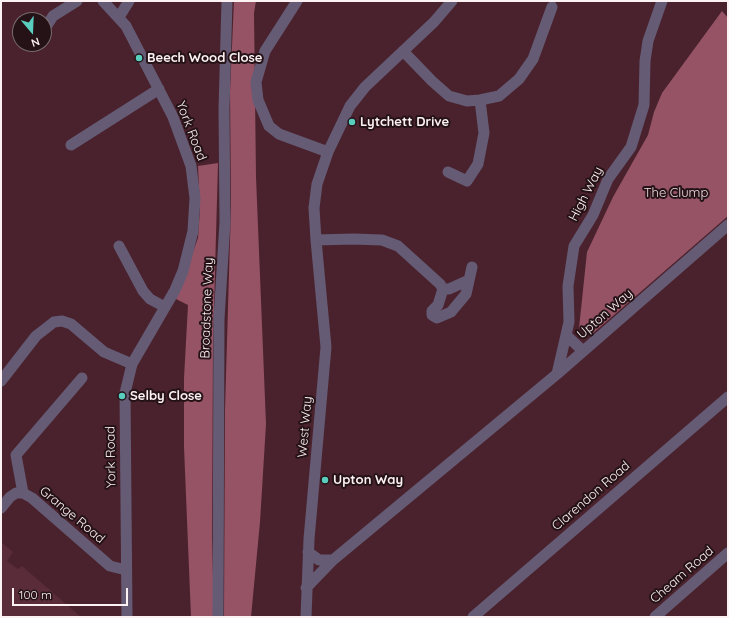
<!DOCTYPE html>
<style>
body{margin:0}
#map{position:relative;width:729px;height:618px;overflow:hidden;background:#4a222d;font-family:Quicksand,sans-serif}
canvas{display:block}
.frame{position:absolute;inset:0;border:2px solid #fcf1f3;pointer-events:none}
.north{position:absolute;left:12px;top:12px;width:40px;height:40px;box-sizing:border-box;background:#241217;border:1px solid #7a6b6f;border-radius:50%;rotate:161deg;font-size:11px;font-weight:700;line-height:16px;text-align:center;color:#fcf1f3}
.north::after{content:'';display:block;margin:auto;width:14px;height:18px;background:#59cebe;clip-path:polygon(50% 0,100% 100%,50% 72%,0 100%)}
.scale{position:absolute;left:12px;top:588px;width:116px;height:18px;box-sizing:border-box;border:2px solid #fcf1f3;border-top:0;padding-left:5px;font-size:12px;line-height:14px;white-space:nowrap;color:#fcf1f3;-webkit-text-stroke:3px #241217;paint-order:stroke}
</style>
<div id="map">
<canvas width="729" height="618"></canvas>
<div class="frame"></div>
<div class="north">N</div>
<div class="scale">100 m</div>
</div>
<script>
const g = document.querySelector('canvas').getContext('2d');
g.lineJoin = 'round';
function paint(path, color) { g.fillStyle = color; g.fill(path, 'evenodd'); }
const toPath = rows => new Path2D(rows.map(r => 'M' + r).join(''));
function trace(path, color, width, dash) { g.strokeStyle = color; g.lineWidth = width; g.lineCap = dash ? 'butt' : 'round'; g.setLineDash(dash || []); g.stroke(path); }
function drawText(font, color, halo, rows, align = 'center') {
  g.font = font + ' Quicksand,sans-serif'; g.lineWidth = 4; g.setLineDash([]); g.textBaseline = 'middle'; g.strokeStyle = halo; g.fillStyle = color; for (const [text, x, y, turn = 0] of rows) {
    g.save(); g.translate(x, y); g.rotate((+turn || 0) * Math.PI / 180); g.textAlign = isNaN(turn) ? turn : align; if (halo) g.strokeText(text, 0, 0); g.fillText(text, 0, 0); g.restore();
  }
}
paint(toPath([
 [1,542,13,552,7,561,18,569,22,566,81,617,1,617]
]), '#5a2c3a');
paint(toPath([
 [234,1,256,1,254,13,256,177,266,424,260,522,251,617,224,617,225,410,231,205,230,91],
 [722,11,728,18,728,216,591,335,579,328,587,252,613,197,648,135,654,112,662,93],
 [218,163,213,344,212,538,214,617,191,617,184,447,184,378,188,305,176,299,198,238,200,209,198,166]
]), '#955365');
trace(toPath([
 [103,1,126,26,173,117,191,166,195,198,193,231,183,271,175,290,132,364,125,393,127,617],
 [297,1,265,51,256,82,258,100,269,126,279,134,328,152],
 [119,17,129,1],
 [44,30,53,16,77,1],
 [403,51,432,81,449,96,467,101,480,100,499,96,519,79,533,59,552,7],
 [71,145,159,89],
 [448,172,467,181,478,164,484,133,480,100],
 [316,240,353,239,382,240,398,246,440,284,443,289,438,305,432,311,432,315,437,318,451,312,466,294,472,267],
 [119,246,143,291,150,299,165,307],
 [443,289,449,289,469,280],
 [566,335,583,351],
 [557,374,569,322,568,286,574,246,593,215,608,179,631,147,644,105,645,61,648,41,662,1],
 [1,381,36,336,54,322,62,321,71,324,104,352,132,364],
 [23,493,16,455,82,378],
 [1,508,10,497,16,493,23,493,32,498,110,566,126,570],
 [308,552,319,560,333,560],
 [306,588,333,560,557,374,728,225],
 [218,617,219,319,225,222,224,109,227,1],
 [306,617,309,539,326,347,316,240,314,208,317,184,328,152,350,106,365,87,434,22,452,1],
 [473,617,728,397],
 [655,617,728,553]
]), '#655b74', 11);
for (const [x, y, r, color] of [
 [139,58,4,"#59cebe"],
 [352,122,4,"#59cebe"],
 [122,396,4,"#59cebe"],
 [325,480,4,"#59cebe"]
]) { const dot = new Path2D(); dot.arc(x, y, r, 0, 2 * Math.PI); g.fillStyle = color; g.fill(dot); trace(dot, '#241217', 1.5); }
drawText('bold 13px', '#fcf1f3', '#241217', [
 ["Beech Wood Close",147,58],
 ["Lytchett Drive",360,122],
 ["Selby Close",130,396],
 ["Upton Way",333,480]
], 'left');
drawText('13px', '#fcf1f3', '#241217', [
 ["York Road",191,131,69],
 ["High Way",586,194,-63],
 ["Broadstone Way",207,308,-88],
 ["Upton Way",605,314,-41],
 ["West Way",305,427,-85],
 ["York Road",111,457,-91],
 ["Clarendon Road",591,496,-41],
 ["Grange Road",72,515,40],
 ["Cheam Road",682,575,-41]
]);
drawText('13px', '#f2dde1', '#241217', [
 ["The Clump",676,193]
]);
</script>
